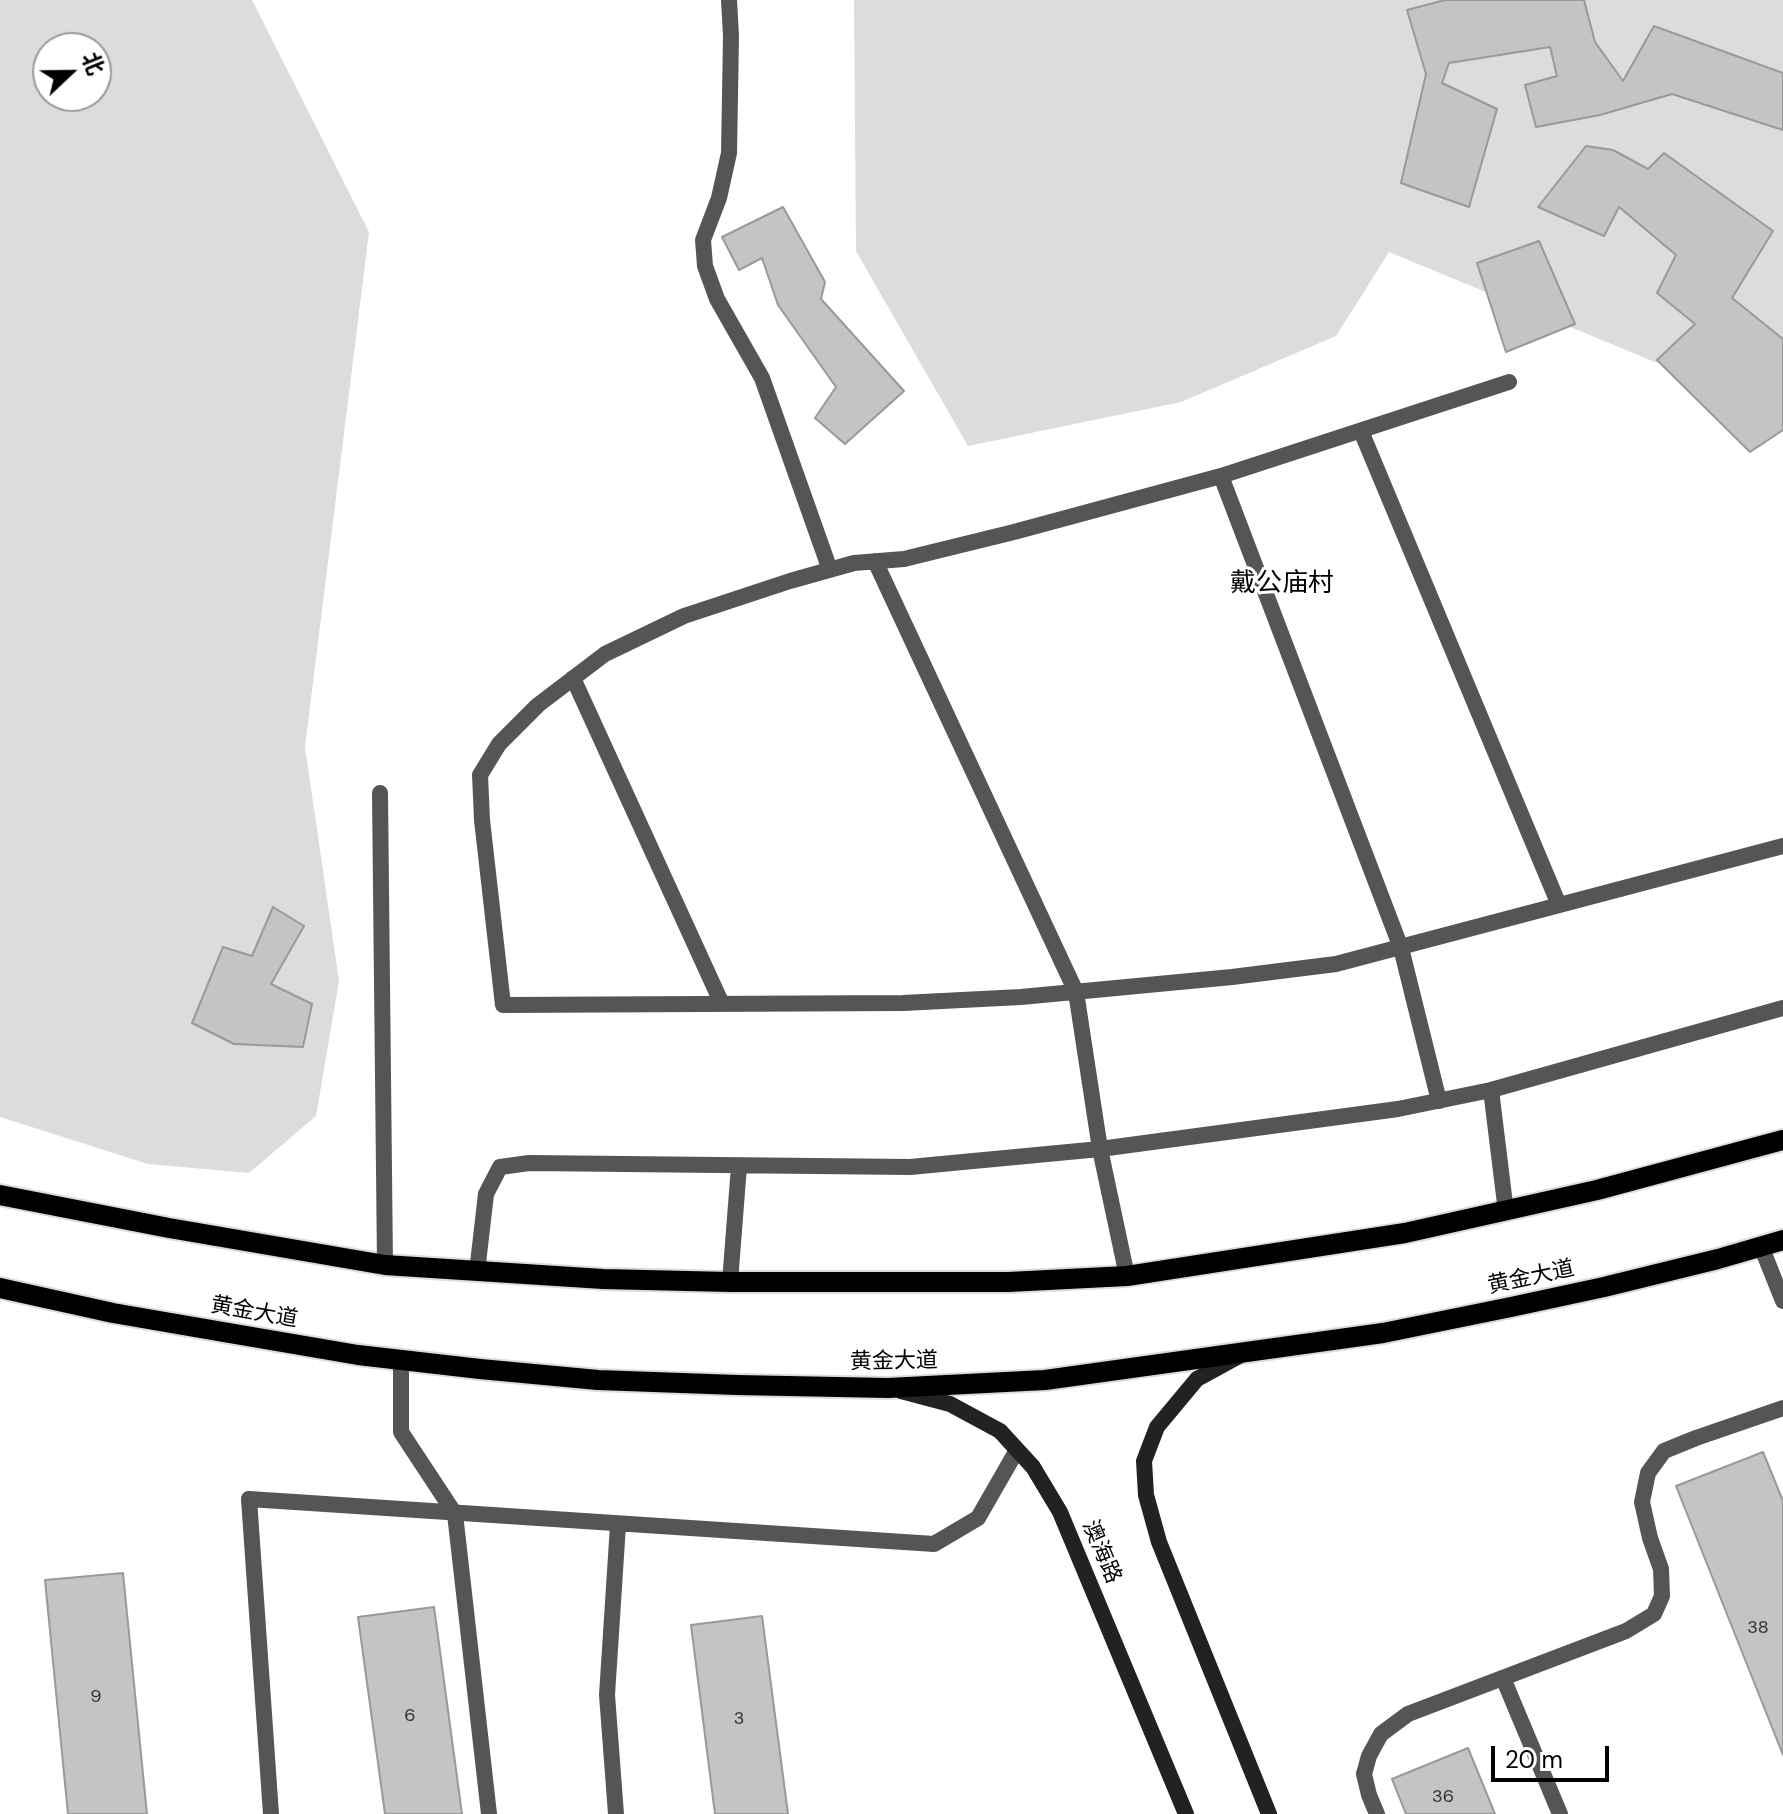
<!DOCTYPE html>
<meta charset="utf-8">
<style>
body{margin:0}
#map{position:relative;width:1783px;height:1814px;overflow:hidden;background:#fff;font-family:"DM Sans","Noto Sans SC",sans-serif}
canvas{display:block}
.north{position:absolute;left:32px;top:32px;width:80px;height:80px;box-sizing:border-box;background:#fff;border:2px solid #999;border-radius:50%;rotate:68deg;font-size:22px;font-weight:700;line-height:32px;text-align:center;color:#000}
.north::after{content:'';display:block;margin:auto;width:28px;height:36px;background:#000;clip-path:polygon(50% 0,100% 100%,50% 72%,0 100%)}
.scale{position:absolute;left:1491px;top:1746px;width:118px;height:36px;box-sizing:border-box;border:4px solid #000;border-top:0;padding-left:10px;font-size:24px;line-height:28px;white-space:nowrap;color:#000;-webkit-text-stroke:6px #fff;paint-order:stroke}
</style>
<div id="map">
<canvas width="1783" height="1814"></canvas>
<div class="north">北</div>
<div class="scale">20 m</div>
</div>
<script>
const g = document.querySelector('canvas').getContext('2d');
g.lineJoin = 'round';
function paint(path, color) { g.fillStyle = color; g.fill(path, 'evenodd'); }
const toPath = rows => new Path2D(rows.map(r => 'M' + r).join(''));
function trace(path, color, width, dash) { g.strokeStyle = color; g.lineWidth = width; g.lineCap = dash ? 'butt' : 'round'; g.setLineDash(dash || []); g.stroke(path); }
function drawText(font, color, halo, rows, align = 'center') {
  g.font = font + ' "DM Sans","Noto Sans SC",sans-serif'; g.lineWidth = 6; g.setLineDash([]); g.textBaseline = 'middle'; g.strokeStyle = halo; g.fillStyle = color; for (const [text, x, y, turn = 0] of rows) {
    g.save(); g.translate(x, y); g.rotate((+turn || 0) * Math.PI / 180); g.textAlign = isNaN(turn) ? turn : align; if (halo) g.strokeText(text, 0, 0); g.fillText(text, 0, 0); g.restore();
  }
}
paint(toPath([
 [0,0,252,0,369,232,305,747,339,981,316,1116,249,1173,148,1164,0,1117],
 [48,48,96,48,96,96,48,96],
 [854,0,1783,0,1783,415,1389,252,1336,336,1181,402,968,446,856,251]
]), '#dcdcdc');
const building = toPath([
 [1445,0,1584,0,1595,42,1623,81,1654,26,1783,73,1783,130,1672,94,1600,115,1536,127,1525,85,1557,76,1550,47,1449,63,1442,83,1497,109,1469,207,1412,187,1401,183,1426,74,1407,10,1445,0],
 [1586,146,1613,150,1648,169,1664,153,1773,231,1732,298,1783,339,1783,430,1750,452,1657,360,1695,324,1657,293,1676,255,1619,207,1604,236,1538,207,1586,146],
 [783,207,825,282,821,299,904,391,845,444,815,418,836,387,778,305,762,258,739,270,722,237,783,207],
 [1539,241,1575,324,1506,352,1477,263,1539,241],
 [273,907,304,926,271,984,312,1004,303,1047,234,1044,192,1023,223,947,252,956,273,907],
 [1763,1452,1783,1501,1783,1755,1676,1486,1763,1452],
 [123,1573,147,1814,68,1814,45,1580,123,1573],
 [434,1607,462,1814,385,1814,358,1617,434,1607],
 [762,1616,788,1814,715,1814,691,1625,762,1616],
 [1468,1748,1495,1814,1406,1814,1392,1779,1468,1748]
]);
paint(building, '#c4c4c4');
trace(building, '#999', 2);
const primary = toPath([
 [0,1195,169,1228,385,1265,603,1279,730,1282,1008,1282,1127,1276,1405,1233,1597,1190,1783,1140],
 [0,1288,113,1313,235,1334,358,1355,480,1369,598,1380,737,1385,888,1388,1045,1380,1383,1333,1511,1307,1604,1287,1718,1259,1783,1240]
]);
trace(primary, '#dbdbdb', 24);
trace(toPath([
 [401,1360,401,1432,455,1514,489,1814],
 [249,1499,271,1814],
 [1503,1678,1560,1814]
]), '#555', 16);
trace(toPath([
 [729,0,731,36,729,153,719,198,703,240,705,266,717,299,762,378,830,570],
 [1509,382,1221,476,1014,532,904,559,854,563,790,581,684,616,605,654,538,705,499,744,480,775,482,820,503,1005,903,1003,1021,997,1232,977,1336,964,1783,846],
 [1361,431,1559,905],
 [1221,476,1401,948,1439,1101],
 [875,561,1076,992,1100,1149,1127,1276],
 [573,678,722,1004],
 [380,793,385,1265],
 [1491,1090,1506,1212],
 [1761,1246,1783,1301],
 [477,1272,486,1194,500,1167,529,1163,910,1167,1100,1149,1398,1109,1491,1090,1783,1008],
 [730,1282,739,1166],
 [249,1499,934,1544,978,1518,1017,1450],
 [616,1814,607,1695,618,1525],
 [1377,1814,1369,1795,1364,1774,1369,1756,1381,1734,1408,1714,1626,1631,1654,1614,1662,1596,1661,1569,1650,1538,1642,1502,1648,1473,1664,1451,1696,1438,1783,1408]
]), '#555', 16);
trace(toPath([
 [1239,1356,1197,1379,1157,1427,1144,1461,1146,1495,1159,1542,1269,1814],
 [901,1391,950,1404,1000,1431,1033,1467,1060,1512,1186,1814]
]), '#222', 16);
trace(primary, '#000', 20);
drawText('18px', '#313131', null, [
 ["38",1758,1628],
 ["9",96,1697],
 ["6",410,1716],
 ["3",739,1719],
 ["36",1443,1797]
]);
drawText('22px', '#000', '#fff', [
 ["黄金大道",1531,1278,-12],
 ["黄金大道",254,1313,10],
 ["黄金大道",894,1362,-1],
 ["澳海路",1101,1552,67]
]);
drawText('26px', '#000', '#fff', [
 ["戴公庙村",1282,584]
]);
</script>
